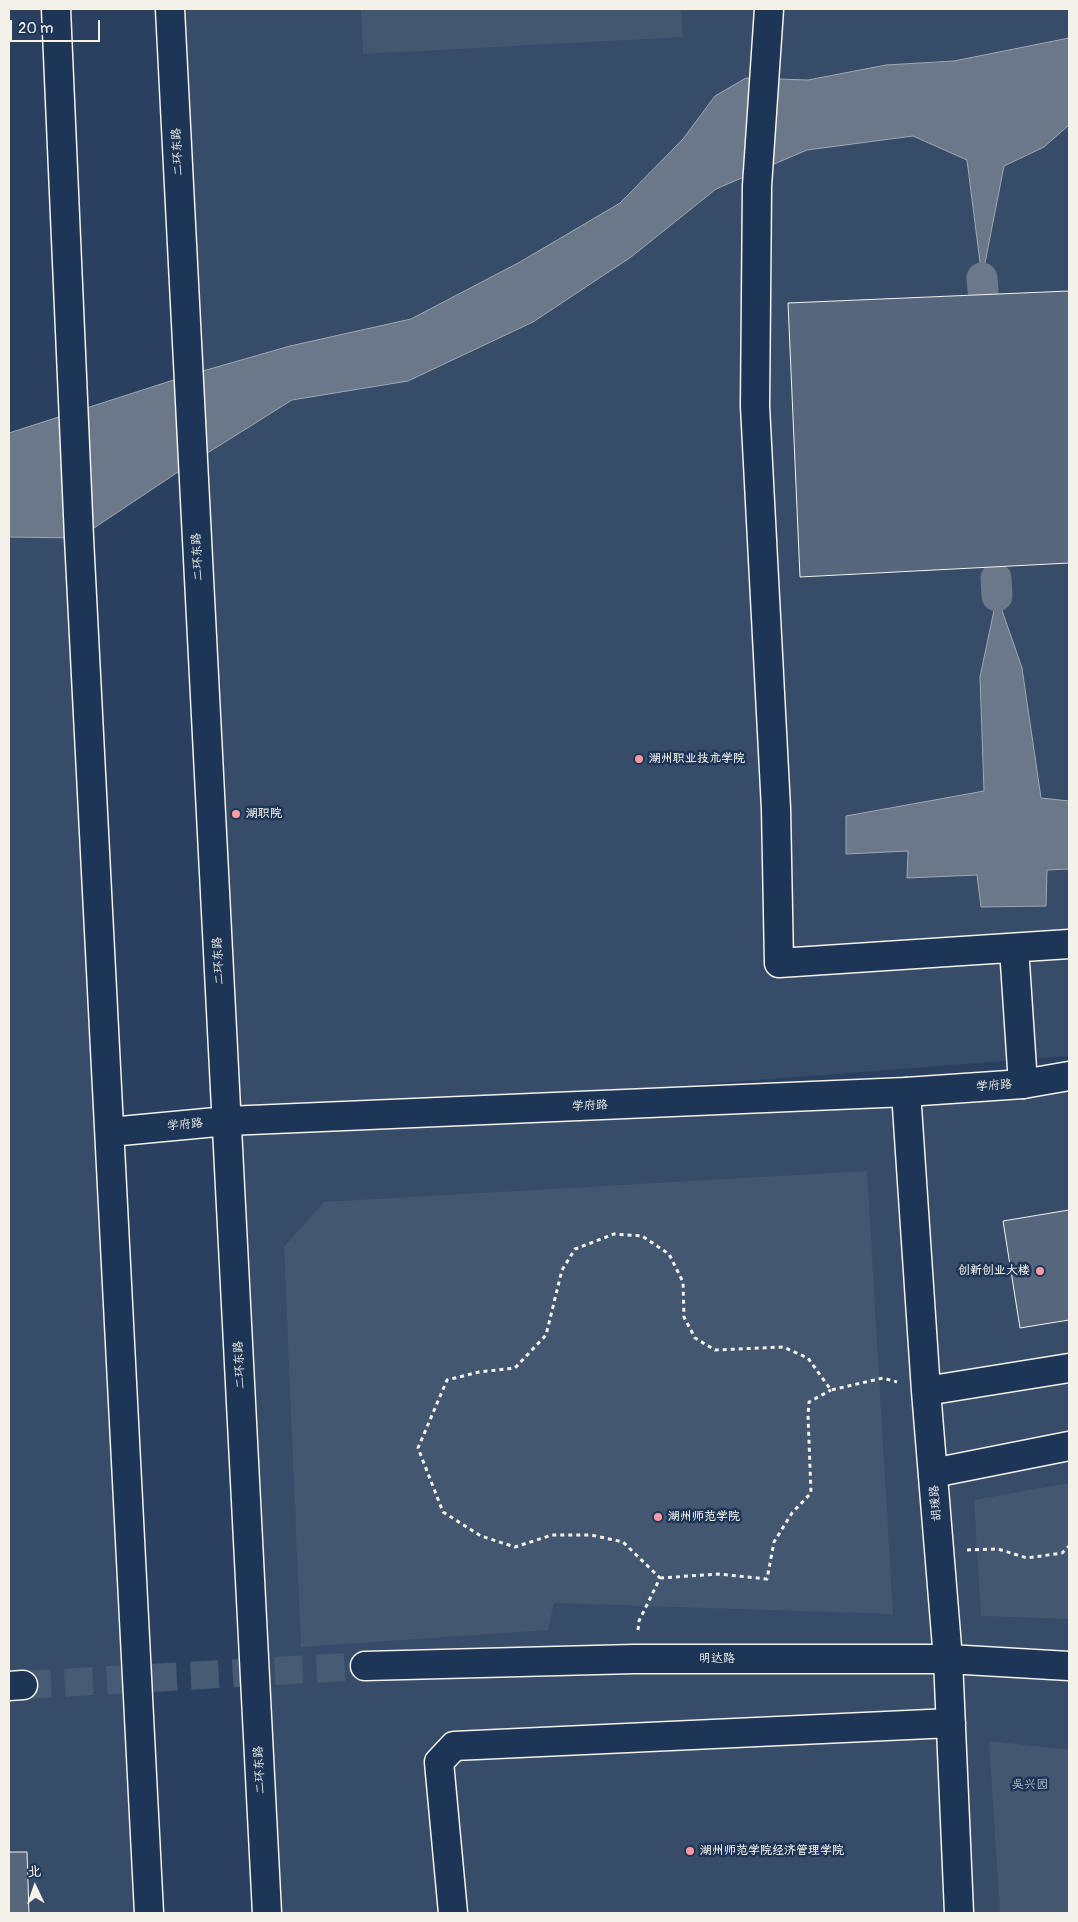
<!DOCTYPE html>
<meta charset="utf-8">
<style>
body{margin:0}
#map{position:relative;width:1078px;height:1922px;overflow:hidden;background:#2a4060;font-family:Pangolin,"LXGW WenKai TC",sans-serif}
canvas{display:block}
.frame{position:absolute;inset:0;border:10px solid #f4f1e8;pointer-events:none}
.north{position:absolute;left:10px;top:1862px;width:50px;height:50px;-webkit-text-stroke:4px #1d3557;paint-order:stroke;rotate:357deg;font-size:14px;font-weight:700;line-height:20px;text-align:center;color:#f4f1e8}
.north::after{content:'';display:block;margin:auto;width:18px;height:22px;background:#f4f1e8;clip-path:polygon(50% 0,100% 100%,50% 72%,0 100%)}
.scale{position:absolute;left:10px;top:20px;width:90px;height:22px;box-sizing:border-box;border:2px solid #f4f1e8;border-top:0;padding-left:6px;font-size:15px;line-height:18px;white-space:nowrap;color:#f4f1e8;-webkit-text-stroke:4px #1d3557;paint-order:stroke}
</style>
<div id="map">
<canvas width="1078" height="1922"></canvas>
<div class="frame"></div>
<div class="north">北</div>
<div class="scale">20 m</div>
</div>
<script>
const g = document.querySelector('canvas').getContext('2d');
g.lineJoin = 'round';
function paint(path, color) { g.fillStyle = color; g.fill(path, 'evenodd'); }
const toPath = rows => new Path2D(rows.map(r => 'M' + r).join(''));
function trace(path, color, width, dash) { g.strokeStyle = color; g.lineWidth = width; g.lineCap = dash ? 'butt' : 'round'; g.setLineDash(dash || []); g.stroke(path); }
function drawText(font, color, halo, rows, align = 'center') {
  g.font = font + ' Pangolin,"LXGW WenKai TC",sans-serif'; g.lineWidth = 5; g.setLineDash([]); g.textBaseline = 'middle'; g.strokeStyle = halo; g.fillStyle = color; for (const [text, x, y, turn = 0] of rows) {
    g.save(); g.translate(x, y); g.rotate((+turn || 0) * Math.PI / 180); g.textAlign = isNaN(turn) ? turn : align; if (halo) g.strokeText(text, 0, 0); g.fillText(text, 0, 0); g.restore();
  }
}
paint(toPath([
 [170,9,1069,9,1069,1056,248,1119,1069,1076,1069,1913,267,1913],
 [9,537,79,538,149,1913,9,1913]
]), '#374c69');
paint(toPath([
 [361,9,681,9,683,37,363,54],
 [867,1171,893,1614,554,1603,548,1630,301,1647,284,1247,324,1202],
 [1069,1483,1069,1619,981,1616,974,1500],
 [989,1741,1069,1750,1069,1913,1000,1913]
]), '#445771');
const water = toPath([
 [1069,38,1069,125,1044,147,1004,166,982,278,967,160,913,136,807,150,716,189,631,257,533,322,408,381,292,400,193,462,79,538,9,537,9,433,189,375,290,346,411,319,520,262,620,203,683,139,715,96,746,78,808,80,886,65,954,61,1069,38],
 [997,596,1022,668,1041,798,1069,801,1069,869,1047,870,1046,906,981,907,977,875,907,878,908,851,846,854,846,816,984,791,980,677,997,596]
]);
paint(water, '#6a788a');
trace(water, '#a1a8b0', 1);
trace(toPath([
 [982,278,983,290],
 [996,578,997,596]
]), '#6a788a', 31);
const building = toPath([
 [1069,291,1069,563,800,577,788,303,1069,291],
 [1069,1210,1069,1320,1020,1328,1003,1221,1069,1210],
 [9,1852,27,1852,29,1913,9,1913,9,1852]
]);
paint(building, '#56677d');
trace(building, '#f4f1e8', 1);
trace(toPath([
 [23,1685,365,1666]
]), '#485b74', 28, [28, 14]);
const minor = toPath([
 [769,9,757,186,755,406,776,809,779,963,1069,944],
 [1014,948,1023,1084],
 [906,1092,926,1391,948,1659,959,1913],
 [926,1391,1069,1368],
 [933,1473,1069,1446],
 [365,1666,634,1659,948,1659,1069,1666],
 [9,1686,23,1685],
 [453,1913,439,1762,454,1746,951,1723]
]);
const major = toPath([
 [56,9,79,538,149,1913],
 [170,9,267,1913],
 [110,1132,227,1121,906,1092,1023,1084,1069,1076]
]);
trace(minor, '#f4f1e8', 31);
trace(major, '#f4f1e8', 31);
trace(toPath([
 [967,1550,998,1549,1027,1558,1062,1553,1069,1546],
 [660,1578,718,1574,767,1579,774,1542,792,1513,811,1493,808,1415,809,1402,831,1390],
 [638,1630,639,1621,660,1578,623,1542,591,1535,552,1535,515,1547,481,1536,443,1512,418,1448,447,1380,479,1372,515,1368,546,1335,562,1270,575,1249,614,1234,642,1236,669,1254,683,1282,684,1317,695,1338,715,1350,783,1347,808,1358,831,1390,883,1378,897,1382]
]), '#f4f1e8', 3, [4, 4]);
trace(minor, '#1d3557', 28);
trace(major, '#1d3557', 28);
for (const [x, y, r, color] of [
 [639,759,5,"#ff9aa2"],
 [236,814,5,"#ff9aa2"],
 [1040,1271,5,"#ff9aa2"],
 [658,1517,5,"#ff9aa2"],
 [690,1851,5,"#ff9aa2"]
]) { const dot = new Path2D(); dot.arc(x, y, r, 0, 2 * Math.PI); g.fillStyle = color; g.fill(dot); trace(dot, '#1d3557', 2); }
drawText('12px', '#f4f1e8', '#1d3557', [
 ["二环东路",178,152,-93],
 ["二环东路",198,557,-93],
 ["二环东路",219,961,-93],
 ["学府路",994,1086,-4],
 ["学府路",590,1106,-2],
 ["学府路",185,1125,-5],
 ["二环东路",240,1365,-93],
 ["胡瑗路",936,1503,-95],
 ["明达路",717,1659],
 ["二环东路",260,1770,-93]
]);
drawText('bold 12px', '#f4f1e8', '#1d3557', [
 ["湖州职业技术学院",649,759],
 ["湖职院",246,814],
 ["创新创业大楼",1030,1271,"right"],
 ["湖州师范学院",668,1517],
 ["湖州师范学院经济管理学院",700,1851]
], 'left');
drawText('12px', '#bfc3c4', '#1d3557', [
 ["吴兴园",1030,1785]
]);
</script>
